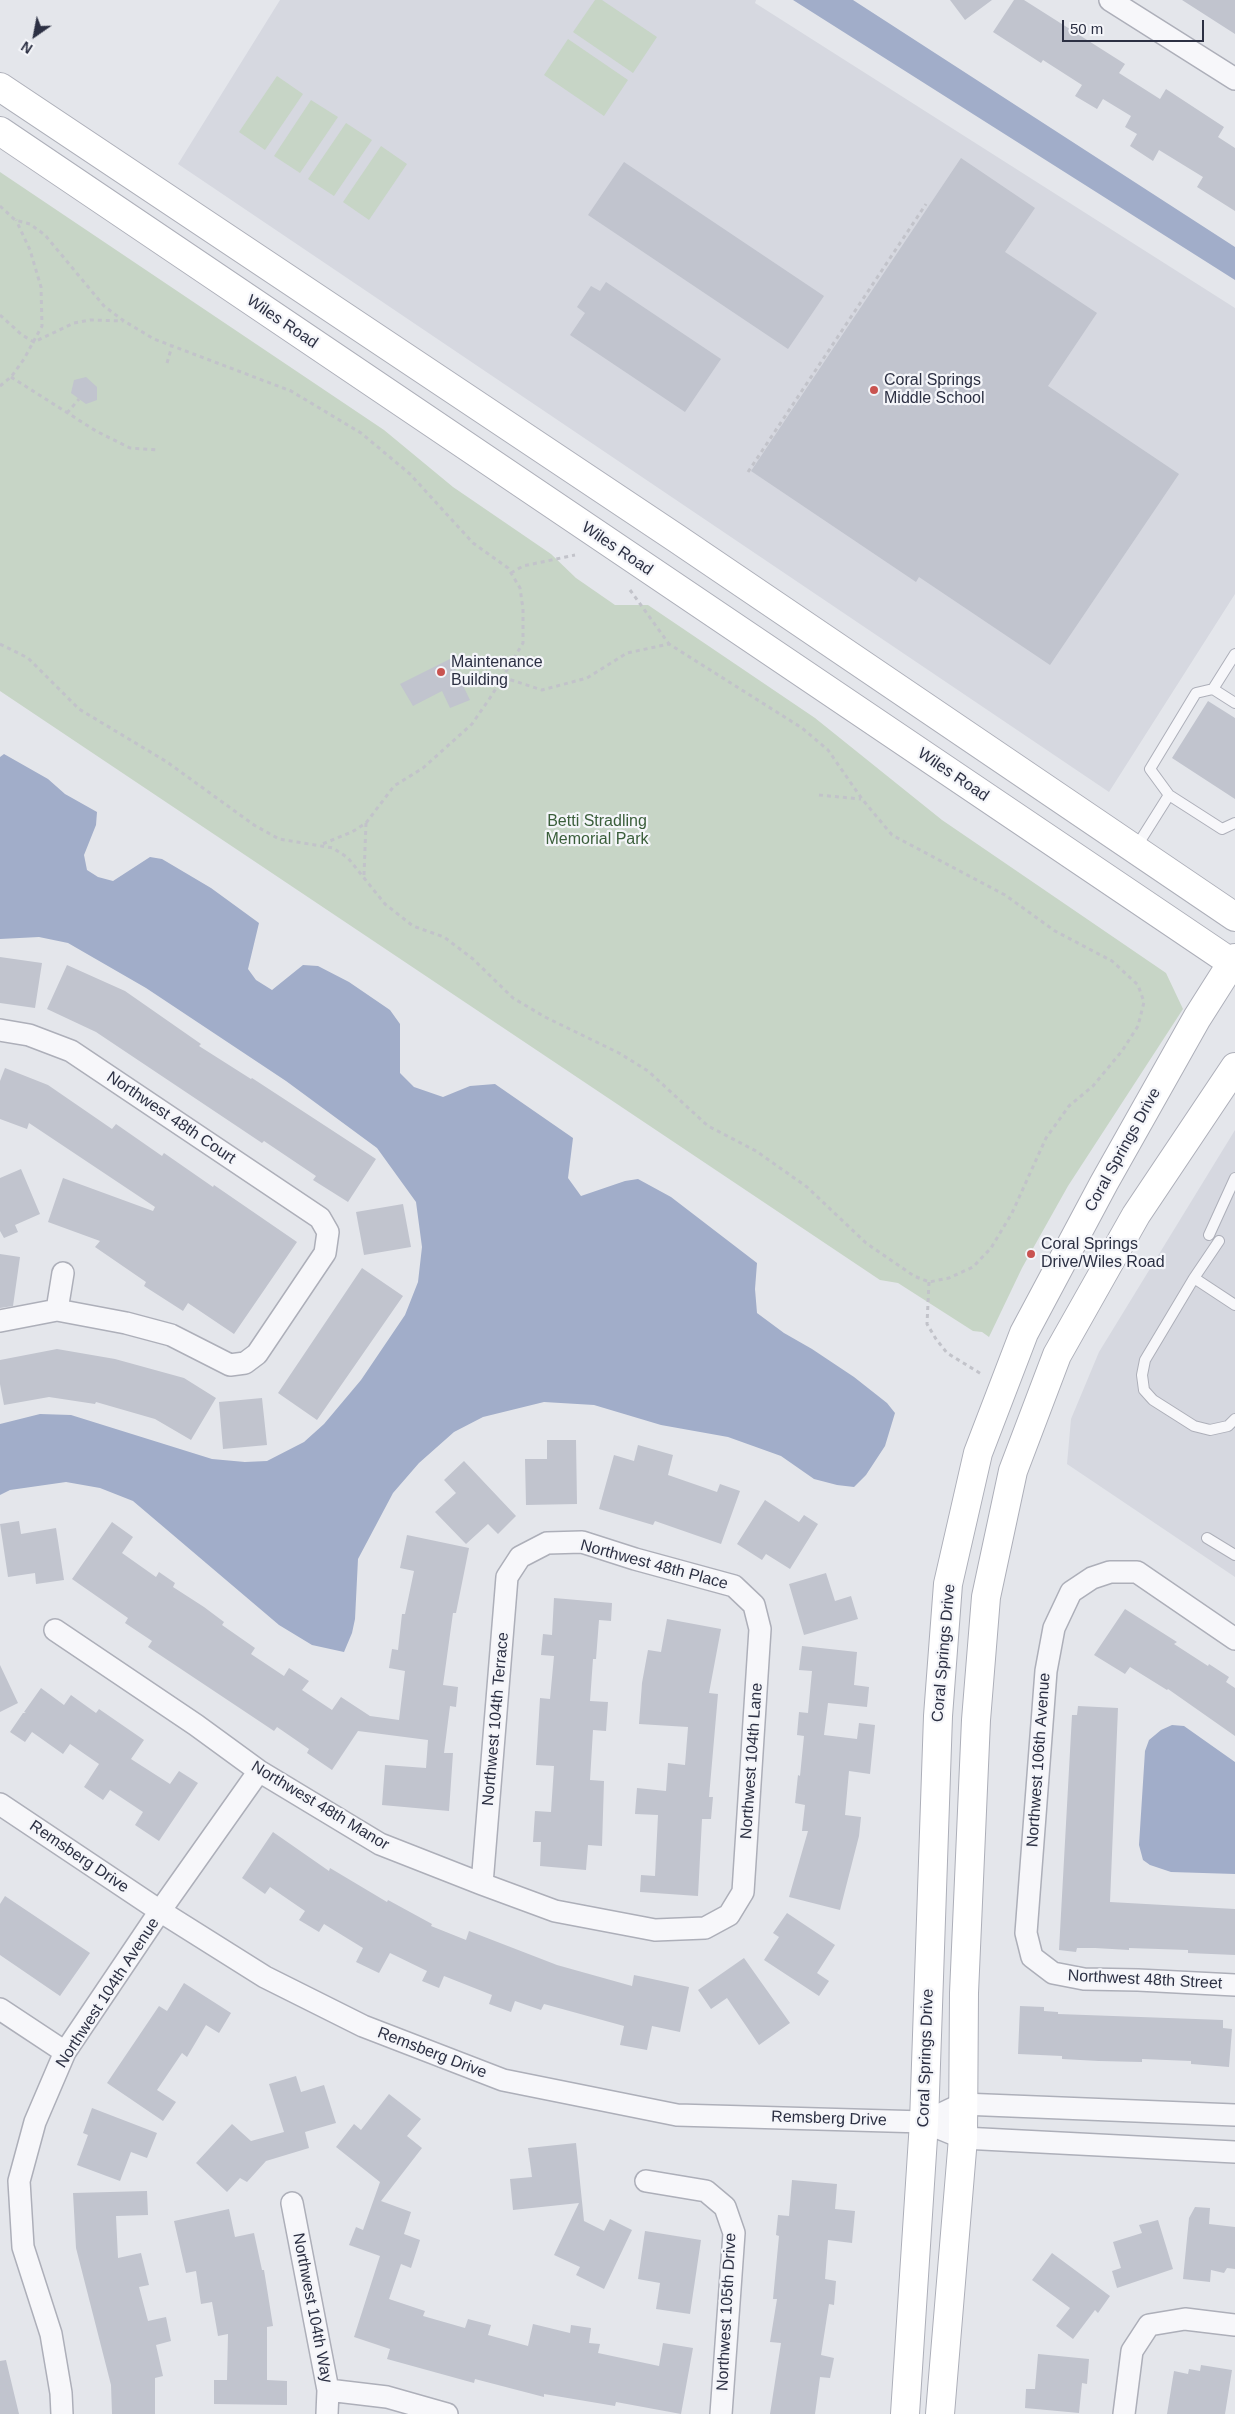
<!DOCTYPE html>
<style>
body{margin:0}
#map{position:relative;width:1235px;height:2414px;overflow:hidden;background:#e4e6eb;font-family:Helvetica,sans-serif}
canvas{display:block}
.north{position:absolute;left:10px;top:10px;width:50px;height:50px;-webkit-text-stroke:4px #f4f5f9;paint-order:stroke;rotate:213deg;font-size:14px;font-weight:700;line-height:20px;text-align:center;color:#2c3043}
.north::after{content:'';display:block;margin:auto;width:18px;height:22px;background:#2c3043;clip-path:polygon(50% 0,100% 100%,50% 72%,0 100%)}
.scale{position:absolute;left:1062px;top:20px;width:142px;height:22px;box-sizing:border-box;border:2px solid #2c3043;border-top:0;padding-left:6px;font-size:15px;line-height:18px;white-space:nowrap;color:#2c3043;-webkit-text-stroke:4px #f4f5f9;paint-order:stroke}
</style>
<div id="map">
<canvas width="1235" height="2414"></canvas>
<div class="north">N</div>
<div class="scale">50 m</div>
</div>
<script>
const g = document.querySelector('canvas').getContext('2d');
g.lineJoin = 'round';
function paint(path, color) { g.fillStyle = color; g.fill(path, 'evenodd'); }
const toPath = rows => new Path2D(rows.map(r => 'M' + r).join(''));
function trace(path, color, width, dash) { g.strokeStyle = color; g.lineWidth = width; g.lineCap = dash ? 'butt' : 'round'; g.setLineDash(dash || []); g.stroke(path); }
function drawText(font, color, halo, rows, align = 'center') {
  g.font = font + ' Helvetica,sans-serif'; g.lineWidth = 4.5; g.setLineDash([]); g.textBaseline = 'middle'; g.strokeStyle = halo; g.fillStyle = color; for (const [text, x, y, turn = 0] of rows) {
    g.save(); g.translate(x, y); g.rotate((+turn || 0) * Math.PI / 180); g.textAlign = isNaN(turn) ? turn : align; if (halo) g.strokeText(text, 0, 0); g.fillText(text, 0, 0); g.restore();
  }
}
paint(toPath([
 [280,0,756,0,755,3,1235,308,1235,594,1109,792,178,164],
 [1235,1130,1235,1577,1067,1464,1071,1419,1099,1352]
]), '#d6d8e0');
paint(toPath([
 [595,0,602,0,657,37,633,73,573,32],
 [568,39,628,80,604,116,544,75],
 [277,76,303,94,265,150,239,132],
 [311,100,338,117,300,173,274,156],
 [346,123,372,140,334,196,308,179],
 [381,146,407,164,369,220,343,202],
 [0,172,384,430,453,487,551,554,576,578,615,605,648,605,815,718,942,820,1166,973,1183,1009,1068,1186,1022,1268,989,1337,982,1332,973,1331,898,1283,880,1280,0,691]
]), '#c7d5c6');
paint(toPath([
 [793,0,853,0,1235,247,1235,280],
 [4,754,48,779,65,794,97,812,96,825,84,855,87,870,98,877,113,881,150,857,162,859,211,888,259,923,248,969,256,980,272,990,303,965,318,966,349,982,390,1010,400,1024,400,1073,414,1087,443,1097,470,1086,495,1084,573,1138,568,1178,581,1196,625,1181,638,1179,671,1197,757,1263,755,1289,757,1313,784,1333,812,1349,854,1377,887,1403,895,1413,885,1446,866,1475,854,1487,837,1485,814,1479,781,1456,728,1437,661,1425,594,1405,544,1402,483,1417,454,1432,419,1463,393,1493,358,1559,355,1619,352,1633,344,1652,312,1645,279,1625,133,1501,100,1488,66,1482,10,1490,0,1495,0,1424,40,1414,71,1415,212,1459,245,1462,267,1461,304,1442,324,1424,361,1380,405,1315,418,1282,422,1247,416,1202,377,1148,286,1081,146,988,68,943,39,937,0,939,0,757],
 [1172,1725,1184,1726,1235,1762,1235,1874,1171,1872,1150,1865,1143,1860,1139,1845,1145,1751,1149,1740,1161,1730]
]), '#a1adc9');
paint(toPath([
 [950,0,992,0,965,20],
 [1014,0,1024,0,1125,64,1119,73,1160,99,1166,89,1224,127,1218,137,1235,148,1235,211,1197,187,1203,177,1159,150,1153,161,1130,146,1137,134,1125,127,1131,116,1103,99,1097,109,1075,96,1082,85,1043,60,1041,63,993,32],
 [1182,0,1235,0,1235,34],
 [961,158,1035,208,1005,252,1097,313,1048,386,1179,474,1050,665,919,577,916,582,751,471],
 [624,162,824,296,788,349,588,215],
 [606,282,721,359,685,412,570,335,585,313,577,307,591,286,600,291],
 [86,377,97,387,97,400,86,404,71,393,74,380],
 [450,659,470,700,450,708,442,691,413,706,400,684],
 [1208,701,1235,718,1235,799,1172,758],
 [0,957,42,963,35,1008,0,1003],
 [67,965,125,991,201,1044,199,1046,251,1079,252,1078,376,1159,348,1202,313,1180,316,1176,264,1141,262,1143,96,1032,47,1009],
 [5,1068,48,1085,112,1129,116,1124,162,1156,164,1153,213,1187,214,1185,297,1242,234,1334,188,1303,183,1311,144,1286,146,1282,95,1247,100,1241,48,1222,63,1178,153,1211,155,1207,29,1123,27,1129,0,1119,0,1081],
 [21,1169,40,1214,15,1225,18,1232,4,1238,0,1231,0,1178],
 [403,1204,411,1247,364,1255,356,1212],
 [0,1254,20,1257,13,1306,0,1308],
 [362,1268,403,1296,317,1420,278,1393],
 [57,1349,115,1359,184,1378,216,1398,191,1440,155,1419,96,1402,95,1404,49,1397,4,1405,0,1384,0,1360],
 [262,1398,267,1445,223,1449,219,1402],
 [547,1440,576,1440,577,1504,526,1505,525,1459,547,1459],
 [638,1445,673,1455,668,1475,717,1492,720,1484,740,1491,721,1544,655,1521,653,1525,599,1509,614,1455,634,1461],
 [464,1461,516,1516,498,1534,488,1524,466,1544,435,1512,456,1493,444,1480],
 [765,1500,799,1522,804,1515,818,1524,790,1569,766,1554,762,1560,737,1544],
 [19,1521,21,1534,56,1528,64,1580,36,1584,35,1573,8,1577,0,1524],
 [112,1522,133,1537,122,1553,156,1577,159,1572,175,1583,173,1587,204,1607,224,1622,222,1625,255,1648,251,1654,284,1676,289,1668,309,1681,302,1690,332,1710,341,1697,370,1716,399,1720,405,1671,389,1668,392,1649,398,1650,402,1614,405,1614,414,1571,400,1568,407,1535,469,1548,456,1613,453,1613,443,1685,458,1687,456,1707,450,1706,444,1753,453,1753,449,1811,382,1805,385,1765,426,1768,428,1740,358,1731,332,1770,307,1753,309,1749,277,1727,274,1731,148,1647,152,1641,125,1623,128,1618,72,1579],
 [826,1573,835,1601,851,1596,858,1619,804,1635,789,1584],
 [554,1598,612,1603,611,1621,599,1620,596,1659,593,1659,590,1701,608,1702,606,1731,593,1730,590,1780,604,1781,602,1846,588,1845,586,1870,540,1866,541,1842,533,1842,535,1811,551,1812,554,1766,536,1765,540,1698,550,1699,554,1656,541,1655,543,1634,552,1635],
 [1125,1609,1177,1642,1174,1644,1208,1666,1209,1664,1229,1677,1226,1682,1235,1688,1235,1736,1168,1689,1167,1690,1130,1667,1125,1674,1094,1655],
 [667,1619,721,1629,709,1693,718,1694,709,1797,713,1797,711,1819,702,1819,698,1896,640,1892,641,1875,655,1876,658,1815,635,1814,637,1788,666,1791,668,1763,685,1765,688,1727,639,1724,642,1683,648,1650,661,1652],
 [802,1646,857,1652,854,1685,869,1687,867,1707,828,1703,824,1735,857,1739,859,1723,875,1725,870,1774,849,1771,845,1815,861,1817,859,1836,840,1910,789,1897,808,1831,802,1831,805,1805,795,1803,798,1775,800,1776,804,1736,797,1735,799,1712,808,1713,812,1671,799,1670],
 [0,1665,18,1703,0,1712],
 [41,1688,64,1705,71,1695,96,1713,99,1709,144,1740,131,1759,170,1784,179,1771,198,1783,159,1841,135,1825,143,1812,110,1790,103,1800,84,1787,99,1764,70,1744,63,1754,32,1732,25,1742,10,1732,23,1713,26,1713,24,1712],
 [1078,1706,1118,1708,1110,1902,1235,1909,1235,1955,1188,1953,1188,1950,1129,1948,1129,1950,1095,1948,1077,1948,1076,1952,1059,1950,1072,1715,1077,1715],
 [273,1832,329,1871,330,1868,387,1902,388,1900,432,1924,431,1926,466,1940,469,1931,557,1965,632,1986,634,1975,689,1987,680,2032,652,2026,647,2050,620,2045,624,2026,544,2004,541,2010,515,2001,511,2012,489,2004,492,1995,444,1976,439,1988,422,1981,427,1971,390,1953,379,1973,356,1962,363,1948,324,1924,319,1932,299,1920,305,1911,270,1887,265,1894,242,1878],
 [5,1896,90,1953,60,1996,0,1955,0,1904],
 [787,1913,835,1945,817,1973,829,1981,819,1996,764,1960,779,1937,773,1933],
 [744,1958,790,2023,759,2045,727,1998,711,2009,698,1990],
 [184,1983,231,2013,219,2033,206,2025,187,2057,182,2053,157,2090,176,2102,163,2121,107,2083,159,2006,167,2011],
 [1020,2006,1044,2007,1044,2011,1058,2012,1058,2014,1223,2020,1223,2028,1232,2029,1229,2067,1191,2064,1191,2061,1142,2059,1142,2062,1099,2061,1062,2059,1062,2056,1018,2054],
 [296,2076,301,2092,324,2085,336,2123,305,2132,309,2148,266,2161,247,2182,240,2178,227,2192,196,2163,232,2124,251,2141,284,2132,269,2084],
 [389,2094,421,2119,407,2136,422,2148,381,2201,411,2212,404,2234,420,2240,411,2268,401,2264,389,2299,425,2311,423,2316,465,2328,468,2319,491,2325,488,2335,528,2346,533,2324,570,2333,571,2325,591,2328,589,2343,600,2344,598,2353,659,2366,663,2343,693,2348,681,2414,616,2402,615,2406,544,2394,544,2397,475,2379,474,2383,387,2359,390,2349,354,2337,380,2256,349,2245,356,2227,363,2230,380,2182,336,2147,354,2124,361,2130],
 [92,2108,157,2133,147,2158,131,2152,120,2181,77,2165,88,2135,83,2133],
 [576,2143,584,2221,604,2231,610,2219,632,2230,604,2289,576,2275,580,2267,554,2255,579,2203,513,2210,510,2179,532,2177,528,2148],
 [792,2180,837,2184,835,2209,855,2211,852,2243,828,2240,825,2279,836,2281,834,2305,829,2304,821,2355,834,2358,830,2378,820,2377,815,2414,770,2414,781,2343,770,2342,777,2299,773,2299,779,2236,776,2235,778,2215,789,2216],
 [147,2191,148,2215,116,2216,118,2258,141,2253,149,2285,139,2287,148,2321,166,2317,171,2341,156,2345,163,2376,155,2378,155,2414,112,2414,111,2385,76,2248,73,2193],
 [1195,2207,1210,2208,1209,2224,1235,2227,1235,2269,1227,2268,1224,2273,1211,2270,1210,2282,1183,2279,1189,2218],
 [229,2209,235,2237,254,2233,262,2270,264,2270,273,2326,267,2327,267,2380,287,2381,287,2405,214,2404,214,2380,227,2380,228,2334,218,2336,212,2302,201,2304,196,2271,186,2273,174,2221],
 [1158,2220,1173,2269,1117,2288,1112,2271,1121,2268,1113,2242,1142,2233,1139,2225],
 [645,2231,701,2240,690,2314,656,2309,660,2283,638,2279],
 [1052,2253,1110,2296,1098,2313,1095,2310,1073,2339,1056,2326,1070,2308,1032,2280],
 [1038,2354,1089,2359,1087,2384,1082,2383,1079,2413,1025,2408,1026,2389,1035,2389],
 [6,2360,19,2414,0,2414,0,2361],
 [1201,2365,1232,2370,1225,2414,1167,2414,1174,2371,1188,2374,1189,2369,1200,2371]
]), '#c1c4ce');
const lane = toPath([
 [1235,654,1213,689,1235,703],
 [1169,795,1150,769,1196,693,1213,689],
 [1135,849,1169,795,1222,829,1235,823],
 [1209,1235,1235,1178],
 [1219,1241,1194,1278,1235,1305],
 [1194,1278,1145,1360,1142,1375,1144,1390,1153,1400,1194,1426,1210,1430,1228,1426,1235,1419],
 [1207,1538,1235,1555]
]);
const street = toPath([
 [1110,0,1235,79],
 [0,1030,29,1035,71,1051,320,1218,328,1232,325,1253,257,1354,245,1363,230,1365,171,1335,126,1323,57,1310,0,1321],
 [57,1310,63,1273],
 [55,1630,196,1725,259,1771,380,1844,482,1884,555,1911,655,1930,705,1928,729,1915,743,1892,760,1629,754,1605,734,1586,635,1559,582,1542,547,1543,520,1557,507,1577,482,1884],
 [1235,1639,1137,1572,1110,1572,1092,1578,1071,1592,1054,1628,1046,1671,1026,1933,1032,1957,1053,1973,1084,1979,1138,1980,1235,1985],
 [0,1804,160,1911,265,1977,363,2026,503,2080,677,2115,924,2122,963,2138,1235,2152],
 [0,2009,65,2052],
 [924,2122,962,2104,1235,2115],
 [646,2181,706,2191,725,2207,734,2233,721,2414],
 [292,2203,328,2390,327,2414],
 [328,2390,387,2397,447,2414],
 [62,2414,61,2393,51,2334,23,2247,19,2181,35,2122,65,2052,160,1911,259,1771],
 [1124,2414,1132,2351,1149,2325,1185,2319,1235,2325]
]);
const secondary = toPath([
 [0,87,676,538,1235,917],
 [0,131,1235,965],
 [905,2414,924,2122,938,1716,948,1584,978,1453,1024,1333,1104,1183,1197,1018,1235,958],
 [940,2414,963,2138,964,1993,976,1720,986,1597,1013,1471,1057,1355,1136,1215,1235,1067]
]);
trace(lane, '#adafb9', 12);
trace(street, '#adafb9', 24);
trace(secondary, '#adafb9', 30);
trace(toPath([
 [0,206,15,220,30,224,45,235,104,306,124,321,154,339,291,391,361,433,410,474,473,543,508,568,520,588,523,609,523,643,492,695,472,724,423,768,394,786,366,823,352,832,320,845],
 [0,315,22,335,34,342,74,323,90,320,123,321],
 [167,363,172,346],
 [11,377,96,431,130,448,158,450],
 [0,386,11,377,24,359,42,326,41,287,30,250,16,220],
 [67,413,79,399],
 [748,472,926,204],
 [511,573,523,566,575,555],
 [630,590,669,644],
 [0,644,28,658,79,709,167,762,254,825,279,839,333,848,348,858,385,904,413,926,444,937,473,959,513,998,545,1017,619,1053,648,1071,708,1126,756,1151,807,1187,866,1243,914,1276,929,1282,949,1278,973,1267,991,1248,1012,1213,1046,1138,1069,1106,1093,1086,1122,1051,1138,1026,1144,1002,1138,985,1112,961,1055,931,1005,895,892,835,862,799,828,750,802,728,669,644,627,653,587,678,542,690,502,677],
 [819,795,861,799],
 [364,875,366,823],
 [929,1282,927,1324,936,1339,947,1353,983,1375]
]), '#c2c3ca', 3, [4, 4]);
trace(lane, '#f7f7fa', 10);
trace(street, '#f7f7fa', 21);
trace(secondary, '#fff', 28);
for (const [x, y, r, color] of [
 [874,390,5,"#c95350"],
 [441,672,5,"#c95350"],
 [1031,1254,5,"#c95350"]
]) { const dot = new Path2D(); dot.arc(x, y, r, 0, 2 * Math.PI); g.fillStyle = color; g.fill(dot); trace(dot, '#f4f5f9', 2); }
drawText('16px', '#2c3043', '#f4f5f9', [
 ["Wiles Road",282,322,34],
 ["Wiles Road",617,549,34],
 ["Wiles Road",953,775,34],
 ["Northwest 48th Court",171,1118,34],
 ["Coral Springs Drive",1123,1150,-61],
 ["Northwest 48th Place",654,1565,15],
 ["Coral Springs Drive",944,1653,-85],
 ["Northwest 104th Terrace",496,1719,-85],
 ["Northwest 106th Avenue",1039,1760,-86],
 ["Northwest 104th Lane",752,1761,-86],
 ["Northwest 48th Manor",320,1806,31],
 ["Remsberg Drive",79,1857,34],
 ["Northwest 48th Street",1145,1980,3],
 ["Northwest 104th Avenue",108,1993,-57],
 ["Remsberg Drive",432,2053,21],
 ["Coral Springs Drive",926,2058,-88],
 ["Remsberg Drive",829,2119,2],
 ["Northwest 104th Way",312,2308,79],
 ["Northwest 105th Drive",727,2312,-87]
]);
drawText('16px', '#2c3043', '#f4f5f9', [
 ["Coral Springs",884,381],
 ["Middle School",884,399],
 ["Maintenance",451,663],
 ["Building",451,681],
 ["Coral Springs",1041,1245],
 ["Drive/Wiles Road",1041,1263]
], 'left');
drawText('16px', '#3a5e3a', '#f4f5f9', [
 ["Betti Stradling",597,822],
 ["Memorial Park",597,840]
]);
</script>
